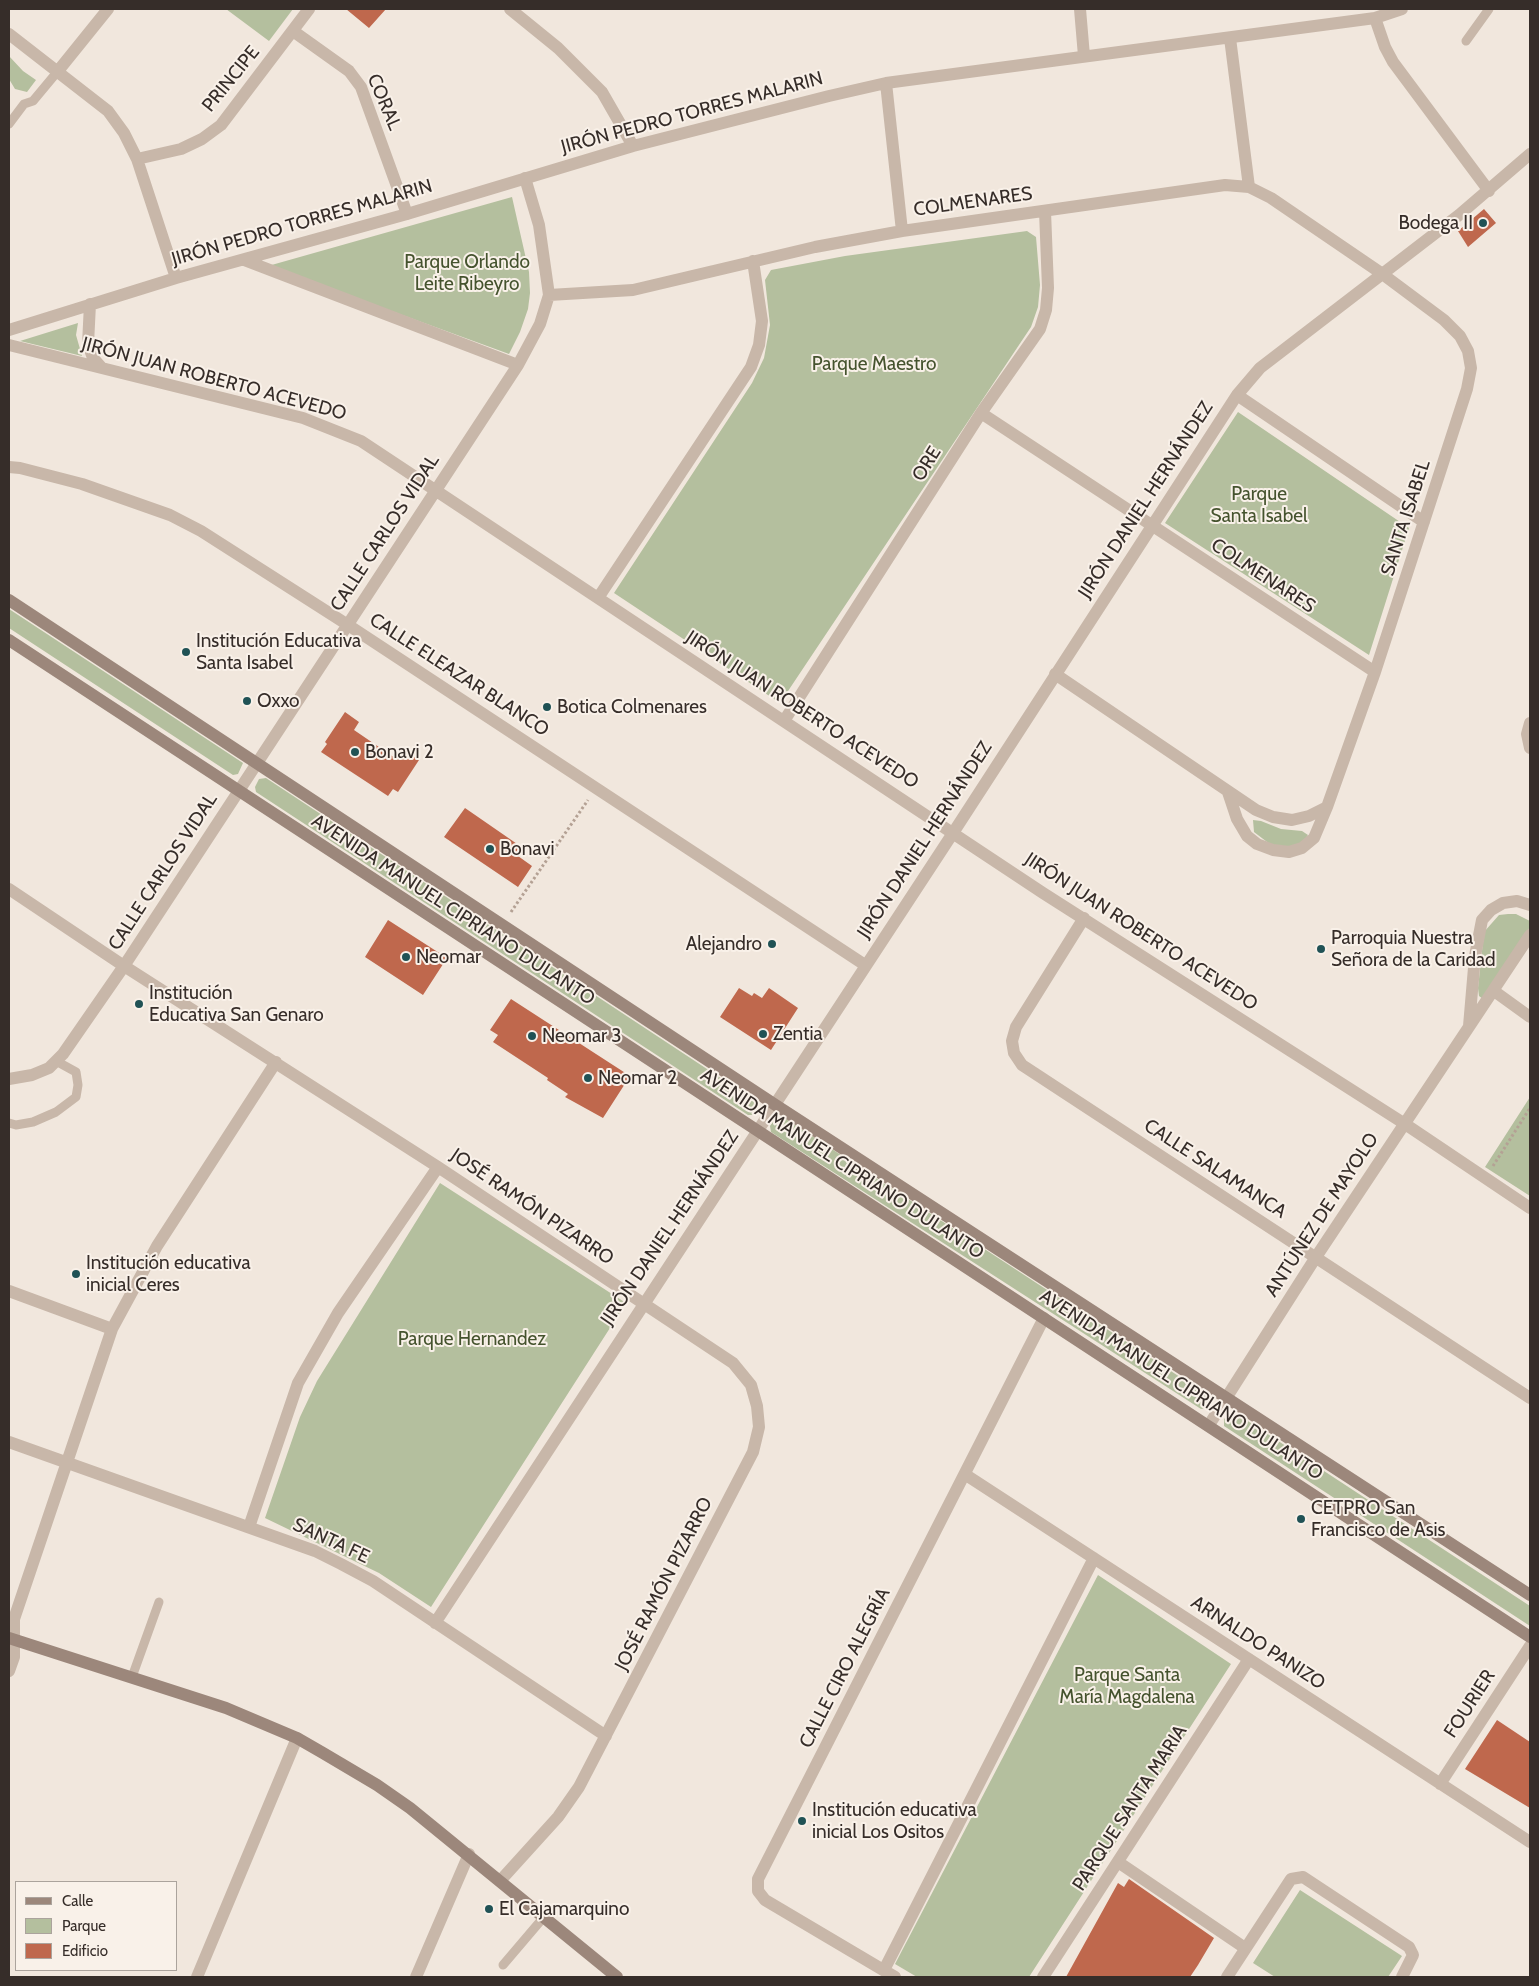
<!DOCTYPE html>
<meta charset="utf-8">
<style>
body{margin:0}
#map{position:relative;width:1539px;height:1986px;overflow:hidden;background:#f1e7dd;font-family:Cabin,sans-serif}
canvas{display:block}
.frame{position:absolute;inset:0;border:10px solid #362d29;pointer-events:none}
.legend{position:absolute;left:15px;top:1881px;width:162px;height:90px;box-sizing:border-box;background:#f9f1e9;border:1px solid #aba39c;margin:0;padding:6px 9px;list-style:none;font-size:15px;color:#362d29}
.legend li{display:flex;align-items:center;gap:10px;height:25px}
.legend b{width:25px;border:1px solid #aba39c}
</style>
<div id="map">
<canvas width="1539" height="1986"></canvas>
<div class="frame"></div>
<ul class="legend">
<li><b style="height:6px;background:#9c877b"></b>Calle</li>
<li><b style="height:14px;background:#b4bf9e"></b>Parque</li>
<li><b style="height:14px;background:#bf684d"></b>Edificio</li>
</ul>
</div>
<script>
const g = document.querySelector('canvas').getContext('2d');
g.lineJoin = 'round';
function paint(path, color) { g.fillStyle = color; g.fill(path, 'evenodd'); }
const toPath = rows => new Path2D(rows.map(r => 'M' + r).join(''));
function trace(path, color, width, dash) { g.strokeStyle = color; g.lineWidth = width; g.lineCap = dash ? 'butt' : 'round'; g.setLineDash(dash || []); g.stroke(path); }
function drawText(font, color, halo, rows, align = 'center') {
  g.font = font + ' Cabin,sans-serif'; g.lineWidth = 4; g.setLineDash([]); g.textBaseline = 'middle'; g.strokeStyle = halo; g.fillStyle = color; for (const [text, x, y, turn = 0] of rows) {
    g.save(); g.translate(x, y); g.rotate((+turn || 0) * Math.PI / 180); g.textAlign = isNaN(turn) ? turn : align; if (halo) g.strokeText(text, 0, 0); g.fillText(text, 0, 0); g.restore();
  }
}
paint(toPath([
 [226,9,293,9,269,41],
 [9,56,23,71,36,80,27,92,15,89,9,79],
 [512,197,529,272,530,293,528,309,520,332,509,354,268,266],
 [1027,231,1036,237,1040,285,1038,307,1031,327,780,703,614,593,752,383,764,358,770,325,765,280,771,270,845,256],
 [78,323,76,335,82,356,20,341],
 [1238,412,1409,528,1369,655,1165,523],
 [9,609,243,763,238,774,233,775,9,628],
 [266,778,757,1102,759,1107,756,1115,748,1115,256,792,255,787,259,779],
 [1253,820,1261,821,1281,829,1302,831,1308,835,1302,844,1296,847,1271,845,1254,832],
 [1508,914,1516,914,1530,921,1530,927,1483,999,1479,996,1478,988,1484,932,1499,915],
 [1530,1097,1530,1196,1485,1167],
 [776,1117,783,1117,1212,1398,1211,1404,1207,1408,1201,1409,771,1132,770,1126],
 [440,1183,626,1303,431,1607,379,1573,265,1518,300,1417,317,1381],
 [1230,1413,1237,1414,1530,1606,1530,1626,1224,1426,1224,1419],
 [1098,1575,1231,1664,1029,1977,917,1977,895,1964],
 [1300,1890,1402,1956,1388,1977,1275,1977,1253,1963]
]), '#b4bf9e');
paint(toPath([
 [346,9,386,9,369,28],
 [1484,209,1496,223,1468,247,1458,231],
 [345,712,359,722,354,730,395,758,401,748,419,760,398,792,393,789,388,796,321,752,327,744,325,742],
 [465,808,520,846,516,852,519,854,518,856,532,866,518,887,444,837],
 [388,920,447,958,423,995,365,957],
 [739,988,752,996,754,993,762,998,769,988,798,1008,771,1050,720,1017],
 [511,999,630,1076,603,1118,565,1097,568,1094,547,1080,548,1078,493,1042,498,1035,490,1030],
 [1497,1720,1530,1742,1530,1808,1465,1769],
 [1129,1879,1214,1938,1198,1965,1190,1977,1066,1977,1118,1883,1124,1887]
]), '#bf684d');
trace(toPath([
 [511,912,588,800],
 [1493,1166,1530,1108]
]), '#b4a194', 3, [2.5, 2.5]);
trace(toPath([
 [1466,41,1489,9],
 [9,124,24,104,33,101,58,71],
 [9,1123,16,1125,33,1122,56,1112,76,1097,78,1085,76,1072,56,1061],
 [132,1677,159,1602],
 [503,1965,543,1918]
]), '#c8b7a9', 9);
trace(toPath([
 [510,9,558,48,602,92,633,146],
 [1080,9,1084,56],
 [1375,18,1385,47,1393,62,1489,191],
 [293,31,349,71,361,87,407,214],
 [9,34,108,111,124,133,137,159,176,278],
 [1230,38,1249,187],
 [58,71,108,9],
 [886,83,902,231],
 [137,159,181,149,202,139,221,125,309,9],
 [244,260,518,365],
 [549,295,633,290,815,247,902,231,1225,185,1249,187,1271,198,1381,273,1444,320,1460,336,1468,351,1471,368,1467,389,1375,672,1327,807,1309,816,1292,820,1273,817,1256,810,1055,674],
 [90,304,88,344,93,358,101,367],
 [9,330,176,278,407,214,633,146,829,96,886,83,1375,18,1402,9],
 [9,345,303,418,361,441,1043,893,1405,1124,1530,1208],
 [1237,395,1424,522],
 [981,413,1375,672],
 [9,467,20,468,82,484,170,515,201,531,348,625,865,965],
 [598,598,751,367,759,345,762,321,753,261],
 [784,721,981,413,1040,329,1046,310,1048,288,1045,211],
 [1530,723,1527,734,1530,748],
 [1228,792,1237,819,1247,836,1257,844,1273,850,1289,852,1302,848,1314,838,1327,807],
 [9,889,124,966,438,1167,733,1363,751,1385,757,1406,759,1427,753,1452,579,1787,558,1817,500,1881],
 [1084,918,1016,1027,1012,1041,1014,1053,1022,1065,1530,1398],
 [1494,991,1530,1017],
 [1469,1026,1475,956,1482,920,1491,910,1503,903,1517,901,1530,905],
 [9,1079,32,1075,49,1068,63,1054,124,966,518,365,540,324,549,295,539,225,525,178],
 [9,1291,112,1329],
 [1209,1425,1316,1257,1530,935],
 [9,1442,315,1551,341,1564,373,1581,606,1736],
 [966,1475,1530,1842],
 [249,1527,298,1383,338,1313,438,1167],
 [435,1623,953,833,1237,395,1260,368,1459,215,1530,154],
 [9,1671,14,1657,14,1619,112,1329,157,1246,276,1062],
 [1440,1784,1530,1646],
 [1118,1862,1245,1948],
 [884,1970,1094,1558],
 [197,1977,297,1738],
 [416,1977,469,1854],
 [895,1977,765,1900,758,1891,758,1879,1044,1318],
 [1043,1977,1249,1659],
 [1227,1977,1291,1879,1303,1877,1409,1947,1413,1955,1402,1977]
]), '#c8b7a9', 12);
trace(toPath([
 [9,600,774,1104,1530,1595],
 [9,640,1530,1637],
 [9,1638,226,1708,297,1738,323,1753,377,1785,410,1808,617,1977]
]), '#9c877b', 12);
for (const [x, y, r, color] of [
 [1483,223,5,"#205255"],
 [186,652,5,"#205255"],
 [247,701,5,"#205255"],
 [547,707,5,"#205255"],
 [355,752,5,"#205255"],
 [490,849,5,"#205255"],
 [772,944,5,"#205255"],
 [1321,949,5,"#205255"],
 [406,957,5,"#205255"],
 [139,1004,5,"#205255"],
 [763,1034,5,"#205255"],
 [532,1036,5,"#205255"],
 [588,1078,5,"#205255"],
 [76,1274,5,"#205255"],
 [1301,1519,5,"#205255"],
 [802,1821,5,"#205255"],
 [489,1909,5,"#205255"]
]) { const dot = new Path2D(); dot.arc(x, y, r, 0, 2 * Math.PI); g.fillStyle = color; g.fill(dot); trace(dot, '#f9f1e9', 2); }
drawText('19px', '#362d29', '#f9f1e9', [
 ["PRINCIPE",231,79,-51],
 ["CORAL",384,102,67],
 ["JIRÓN PEDRO TORRES MALARIN",692,113,-15],
 ["COLMENARES",973,202,-8],
 ["JIRÓN PEDRO TORRES MALARIN",302,223,-16],
 ["JIRÓN JUAN ROBERTO ACEVEDO",214,379,15],
 ["ORE",927,464,-58],
 ["JIRÓN DANIEL HERNÁNDEZ",1146,500,-57],
 ["SANTA ISABEL",1406,518,-72],
 ["CALLE CARLOS VIDAL",385,533,-57],
 ["COLMENARES",1263,576,33],
 ["CALLE ELEAZAR BLANCO",459,675,33],
 ["JIRÓN JUAN ROBERTO ACEVEDO",802,710,33],
 ["JIRÓN DANIEL HERNÁNDEZ",925,840,-57],
 ["CALLE CARLOS VIDAL",163,872,-57],
 ["AVENIDA MANUEL CIPRIANO DULANTO",453,910,33],
 ["JIRÓN JUAN ROBERTO ACEVEDO",1141,932,33],
 ["AVENIDA MANUEL CIPRIANO DULANTO",842,1164,33],
 ["CALLE SALAMANCA",1215,1169,33],
 ["JOSÉ RAMÓN PIZARRO",532,1207,34],
 ["ANTÚNEZ DE MAYOLO",1322,1215,-57],
 ["JIRÓN DANIEL HERNÁNDEZ",670,1228,-56],
 ["AVENIDA MANUEL CIPRIANO DULANTO",1181,1385,33],
 ["SANTA FE",331,1541,25],
 ["JOSÉ RAMÓN PIZARRO",664,1584,-63],
 ["ARNALDO PANIZO",1258,1643,33],
 ["CALLE CIRO ALEGRÍA",845,1668,-63],
 ["FOURIER",1470,1704,-57],
 ["PARQUE SANTA MARIA",1130,1808,-57]
]);
drawText('19px', '#362d29', '#f9f1e9', [
 ["Bodega II",1473,223,"right"],
 ["Institución Educativa",196,641],
 ["Santa Isabel",196,663],
 ["Oxxo",257,701],
 ["Botica Colmenares",557,707],
 ["Bonavi 2",365,752],
 ["Bonavi",500,849],
 ["Parroquia Nuestra",1331,938],
 ["Señora de la Caridad",1331,960],
 ["Alejandro",762,944,"right"],
 ["Neomar",416,957],
 ["Institución",149,993],
 ["Educativa San Genaro",149,1015],
 ["Zentia",773,1034],
 ["Neomar 3",542,1036],
 ["Neomar 2",598,1078],
 ["Institución educativa",86,1263],
 ["inicial Ceres",86,1285],
 ["CETPRO San",1311,1508],
 ["Francisco de Asis",1311,1530],
 ["Institución educativa",812,1810],
 ["inicial Los Ositos",812,1832],
 ["El Cajamarquino",499,1909]
], 'left');
drawText('19px', '#45532e', '#f9f1e9', [
 ["Parque Orlando",467,262],
 ["Leite Ribeyro",467,284],
 ["Parque Maestro",874,364],
 ["Parque",1259,494],
 ["Santa Isabel",1259,516],
 ["Parque Hernandez",472,1339],
 ["Parque Santa",1127,1675],
 ["María Magdalena",1127,1697]
]);
</script>
